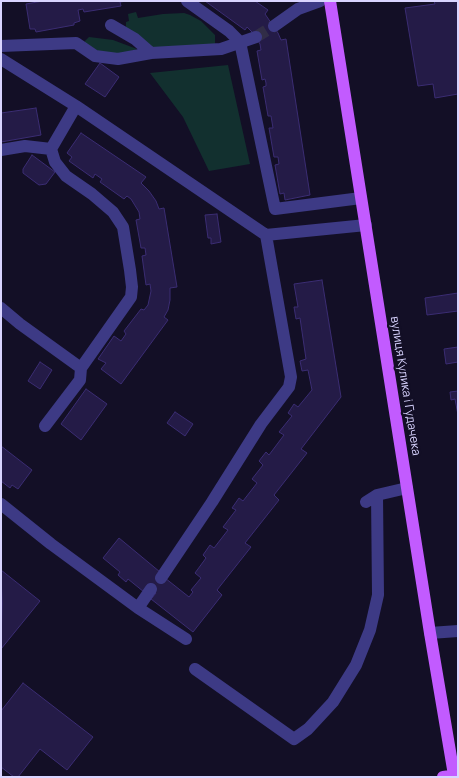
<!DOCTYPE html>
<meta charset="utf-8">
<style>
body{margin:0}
#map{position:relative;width:459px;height:778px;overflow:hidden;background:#130f26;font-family:Manrope,sans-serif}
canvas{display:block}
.frame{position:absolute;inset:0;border:2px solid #d9d4ff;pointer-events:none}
</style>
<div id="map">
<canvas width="459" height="778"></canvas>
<div class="frame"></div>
</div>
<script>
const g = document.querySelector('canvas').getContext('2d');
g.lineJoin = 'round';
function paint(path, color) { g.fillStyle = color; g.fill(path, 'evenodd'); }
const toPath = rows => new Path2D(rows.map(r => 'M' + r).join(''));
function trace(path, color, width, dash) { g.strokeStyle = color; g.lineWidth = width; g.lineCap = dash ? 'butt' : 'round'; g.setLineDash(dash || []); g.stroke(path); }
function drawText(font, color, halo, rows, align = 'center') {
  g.font = font + ' Manrope,sans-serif'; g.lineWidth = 4.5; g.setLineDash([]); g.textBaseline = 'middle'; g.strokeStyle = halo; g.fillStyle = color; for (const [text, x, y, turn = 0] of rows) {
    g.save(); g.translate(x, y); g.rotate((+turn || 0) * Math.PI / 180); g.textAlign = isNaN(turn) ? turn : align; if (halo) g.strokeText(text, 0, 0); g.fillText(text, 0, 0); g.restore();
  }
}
paint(toPath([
 [136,12,138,18,163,14,184,13,190,15,201,21,215,35,215,45,154,49,126,32,126,22,129,21,128,14],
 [89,37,113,40,137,49,115,57,84,46,85,41],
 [228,65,250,164,209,171,183,117,150,73]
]), '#12302f');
const building = toPath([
 [43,1,127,1,120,2,121,6,84,12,83,9,78,10,80,21,74,23,74,25,36,32,35,29,30,29,26,4,43,1],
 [205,1,255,1,268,10,265,14,278,33,281,40,286,39,310,195,285,200,284,193,280,194,275,165,279,164,278,157,274,157,269,128,273,128,271,116,268,116,263,87,266,86,266,83,265,79,262,80,257,51,261,50,260,44,253,33,247,27,245,30,205,1],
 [434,1,458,1,458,94,435,98,433,84,418,86,405,8,435,4,434,1],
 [100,63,119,77,105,97,85,84,100,63],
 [36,108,41,135,1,142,1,113,36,108],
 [81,133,146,177,141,183,149,191,156,201,159,209,164,208,177,287,170,288,170,300,168,310,164,317,168,320,121,384,101,369,106,363,98,359,114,336,121,341,126,334,124,331,141,309,144,310,148,305,151,291,150,284,146,285,142,256,146,255,145,248,141,248,136,220,140,219,139,212,131,199,127,196,124,199,100,182,102,179,95,174,93,178,69,161,72,157,67,153,81,133],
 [32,155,55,172,46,184,39,185,23,173,23,169,32,155],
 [217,214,221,242,211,244,211,238,208,238,205,215,217,214],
 [322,280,341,397,301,449,307,453,274,495,279,500,245,543,251,547,217,590,222,595,193,632,151,599,156,593,149,587,144,592,128,579,126,582,118,575,120,572,103,558,119,538,160,572,165,578,189,597,193,592,191,590,201,578,195,573,206,558,203,555,210,545,214,548,228,530,223,527,236,510,232,508,239,498,243,501,257,483,252,479,263,465,259,461,266,452,269,455,284,435,279,432,292,416,288,413,294,404,298,407,312,390,308,370,302,371,300,361,306,359,300,318,296,319,294,307,298,307,294,284,322,280],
 [458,293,458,311,427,315,425,298,458,293],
 [458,347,458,362,446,364,444,349,458,347],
 [40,362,52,370,40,389,28,381,40,362],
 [86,389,107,404,81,440,61,424,86,389],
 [458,391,458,415,455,399,451,400,450,392,458,391],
 [175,412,193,424,185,436,167,423,175,412],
 [1,446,32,470,18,489,12,485,10,488,1,481,1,446],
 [1,570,40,601,1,649,2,603,1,570],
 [23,683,93,737,67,770,40,749,18,777,14,777,1,767,1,711,23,683]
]);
paint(building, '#241b47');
trace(building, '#3b2d73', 1);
trace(toPath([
 [256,37,274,26]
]), '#312d47', 12, [12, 6]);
trace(toPath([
 [187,1,229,31,240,42,275,209,361,198],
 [111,25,135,39,151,53],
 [274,26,298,9,320,1],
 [1,46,76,43,95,56,118,59,151,53,221,49,256,37],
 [1,59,76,106,51,149,55,162,66,176,92,194,113,212,123,227,130,270,132,287,131,297,81,368,80,380,45,426],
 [76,106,266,235,366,225],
 [1,150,25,146,51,149],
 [1,308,20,324,81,368],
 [366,502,377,495,407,488],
 [1,504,51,544,138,608,186,639],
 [161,578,212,502,261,424,289,387,291,377,266,235],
 [138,608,151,589],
 [430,633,458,631],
 [195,669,294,739,308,729,333,702,356,665,370,630,378,595,377,495]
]), '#3d3a85', 12);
trace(toPath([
 [330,1,430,633,454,775],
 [443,777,458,775]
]), '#c25bff', 12);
drawText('12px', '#d9d4ff', '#130f26', [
 ["вулиця Кулика і Гудачека",405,386,81]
]);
</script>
